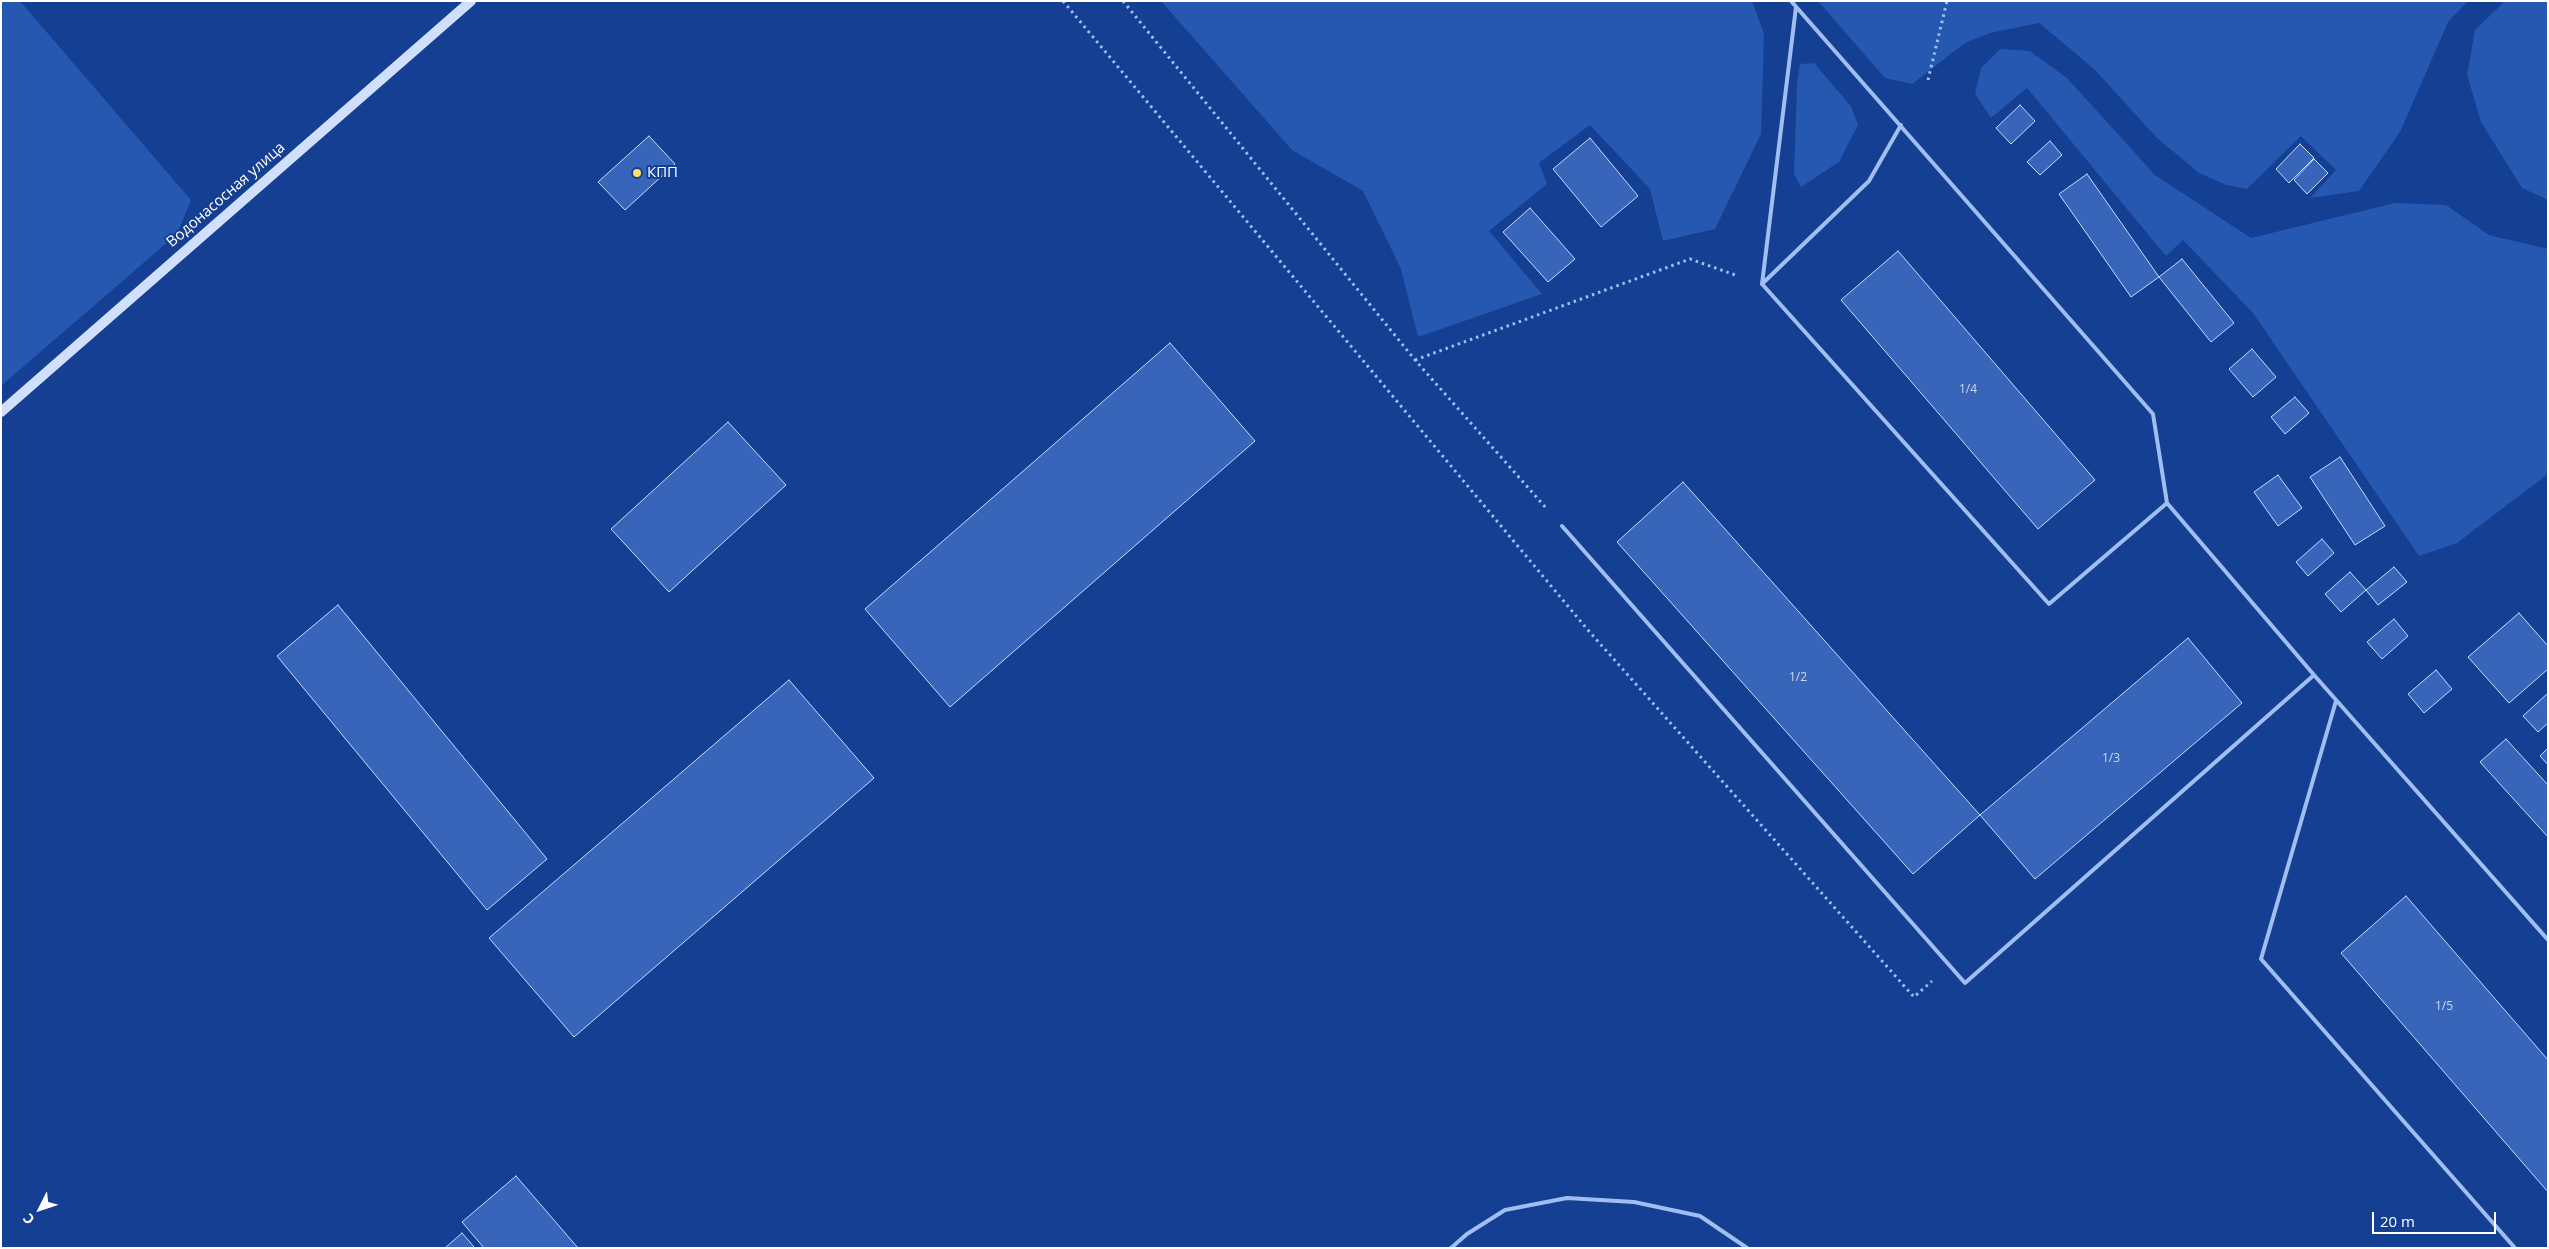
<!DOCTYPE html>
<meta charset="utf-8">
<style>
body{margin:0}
#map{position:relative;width:2549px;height:1249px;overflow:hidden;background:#143f92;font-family:"Open Sans",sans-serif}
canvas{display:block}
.frame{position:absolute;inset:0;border:2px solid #fff;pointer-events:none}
.north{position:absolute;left:15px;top:1184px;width:50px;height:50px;-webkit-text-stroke:4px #143f92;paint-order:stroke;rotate:229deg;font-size:14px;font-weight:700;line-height:20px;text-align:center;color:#fff}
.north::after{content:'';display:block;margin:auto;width:18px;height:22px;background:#fff;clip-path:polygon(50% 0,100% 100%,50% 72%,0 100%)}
.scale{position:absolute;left:2372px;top:1212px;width:124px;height:22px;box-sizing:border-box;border:2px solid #fff;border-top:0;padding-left:6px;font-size:15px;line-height:18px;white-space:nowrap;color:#fff;-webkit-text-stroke:4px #143f92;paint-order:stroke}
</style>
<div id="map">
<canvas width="2549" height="1249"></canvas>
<div class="frame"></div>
<div class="north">С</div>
<div class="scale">20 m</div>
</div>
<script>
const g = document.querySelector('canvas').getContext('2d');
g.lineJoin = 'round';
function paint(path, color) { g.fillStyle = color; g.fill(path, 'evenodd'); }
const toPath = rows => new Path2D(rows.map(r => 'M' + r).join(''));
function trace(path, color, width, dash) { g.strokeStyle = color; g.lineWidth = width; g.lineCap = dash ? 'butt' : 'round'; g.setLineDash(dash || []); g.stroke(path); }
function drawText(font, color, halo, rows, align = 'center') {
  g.font = font + ' "Open Sans",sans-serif'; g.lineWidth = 4; g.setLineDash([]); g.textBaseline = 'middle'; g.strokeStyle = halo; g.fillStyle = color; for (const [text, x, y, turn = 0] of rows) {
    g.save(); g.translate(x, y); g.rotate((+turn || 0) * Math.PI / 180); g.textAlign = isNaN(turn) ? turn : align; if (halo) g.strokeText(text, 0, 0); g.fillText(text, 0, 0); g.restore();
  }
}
paint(toPath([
 [1,1,20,1,191,200,177,234,1,386],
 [1161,1,1752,1,1764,34,1761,134,1715,229,1663,241,1650,189,1590,125,1539,163,1547,184,1489,231,1542,294,1418,337,1401,269,1363,191,1292,150],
 [1818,1,2468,1,2448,22,2400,132,2359,191,2310,198,2336,170,2301,136,2247,189,2226,185,2199,173,2156,137,2094,69,2039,23,1990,33,1965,43,1912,84,1885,78],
 [2505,1,2548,1,2548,200,2522,188,2481,122,2467,75,2475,30],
 [2000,49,2030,51,2067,78,2155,175,2251,238,2395,203,2446,205,2489,235,2548,249,2548,474,2457,543,2419,556,2253,313,2183,240,2166,256,2027,88,1991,118,1975,94,1981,68],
 [1814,63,1851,106,1858,125,1839,162,1801,187,1794,174,1797,85,1800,64]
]), '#2657b1');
const building = toPath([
 [2020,105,2035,121,2011,144,1996,128,2020,105],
 [649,136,675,164,625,210,598,182,649,136],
 [1590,138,1638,196,1601,227,1553,169,1590,138],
 [2050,141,2062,155,2040,175,2027,162,2050,141],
 [2300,144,2314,158,2289,183,2276,169,2300,144],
 [2314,159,2328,173,2307,194,2294,180,2314,159],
 [2087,174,2159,277,2131,297,2059,194,2087,174],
 [1530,208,1575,259,1548,282,1503,232,1530,208],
 [1898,251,2095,480,2038,529,1841,300,1898,251],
 [2182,259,2234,323,2211,342,2159,277,2182,259],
 [1170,343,1255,441,950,707,865,609,1170,343],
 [2252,349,2276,377,2253,397,2229,369,2252,349],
 [2295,397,2309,413,2285,434,2271,417,2295,397],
 [728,422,786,485,669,592,611,529,728,422],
 [2340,457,2385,526,2355,545,2310,477,2340,457],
 [2278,475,2302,508,2278,526,2254,492,2278,475],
 [1683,482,1980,815,1913,874,1617,542,1683,482],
 [2322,539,2334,553,2308,576,2296,562,2322,539],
 [2394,567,2407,582,2378,605,2366,590,2394,567],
 [2350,572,2366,590,2341,612,2325,594,2350,572],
 [338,605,547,859,487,910,277,656,338,605],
 [2519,613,2548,646,2548,669,2509,703,2468,657,2519,613],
 [2394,619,2408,636,2382,659,2367,642,2394,619],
 [2188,638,2242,703,2035,879,1980,815,2188,638],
 [2436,670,2452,689,2424,713,2408,694,2436,670],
 [789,680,874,778,574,1037,489,938,789,680],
 [2548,693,2548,723,2538,732,2523,716,2548,693],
 [2506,739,2548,785,2548,837,2480,762,2506,739],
 [2548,748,2548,765,2540,756,2548,748],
 [2406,896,2548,1060,2548,1192,2341,953,2406,896],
 [516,1176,578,1248,484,1248,462,1222,516,1176],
 [462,1233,475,1248,445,1248,462,1233]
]);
paint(building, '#3865b9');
trace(building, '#c8dbfc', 1);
trace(toPath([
 [1063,1,1587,629,1914,997,1932,981],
 [1123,1,1415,360,1547,509],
 [1928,80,1947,1],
 [1415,360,1690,259,1738,276]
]), '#a1bef1', 3, [2.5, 4]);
trace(toPath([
 [1791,1,2153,414,2167,503],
 [1796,7,1762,284,2049,604,2167,503,2314,675],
 [1762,284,1869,181,1901,125],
 [1562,526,1965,983,2314,675,2548,940],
 [2336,701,2261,959,2515,1248],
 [1451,1248,1467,1234,1505,1210,1567,1198,1634,1202,1700,1216,1747,1248]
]), '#a1bef1', 4);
trace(toPath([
 [1,412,471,1]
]), '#d0dffc', 10);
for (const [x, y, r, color] of [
 [637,173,5,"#ffe061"]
]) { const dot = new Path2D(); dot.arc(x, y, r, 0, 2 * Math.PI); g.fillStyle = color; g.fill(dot); trace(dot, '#143f92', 2); }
drawText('12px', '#cdd8ee', null, [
 ["1/4",1968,390],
 ["1/2",1798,678],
 ["1/3",2111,759],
 ["1/5",2444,1007]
]);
drawText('15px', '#fff', '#143f92', [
 ["КПП",647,173]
], 'left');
drawText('15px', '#fff', '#143f92', [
 ["Водонасосная улица",226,195,-41]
]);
</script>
